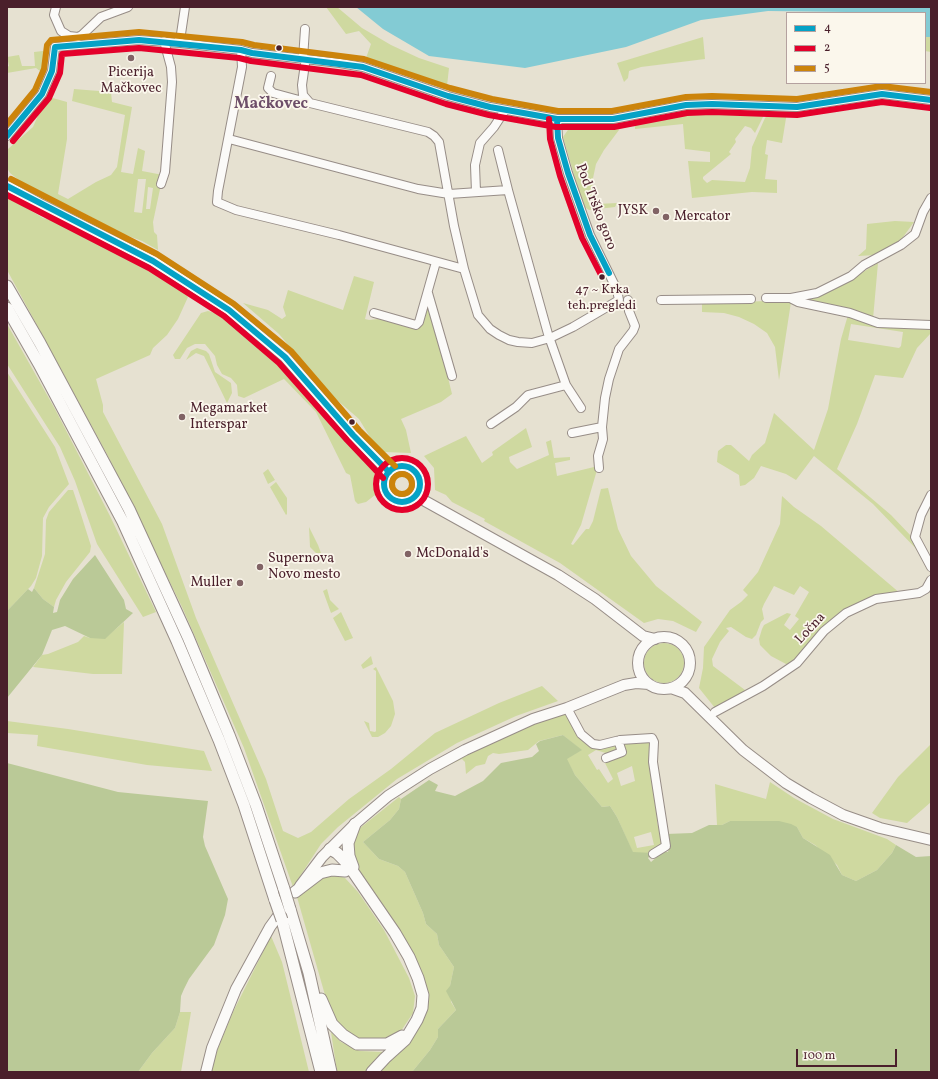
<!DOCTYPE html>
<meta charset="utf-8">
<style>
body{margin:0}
#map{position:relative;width:938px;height:1079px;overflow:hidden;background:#e6e1d1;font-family:Vollkorn,serif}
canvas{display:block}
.frame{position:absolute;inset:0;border:8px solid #4a1f2b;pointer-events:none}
.legend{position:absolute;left:786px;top:12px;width:140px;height:72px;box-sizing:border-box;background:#fbf7ec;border:1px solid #b4a19f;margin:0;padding:5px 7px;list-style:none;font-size:12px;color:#4a1f2b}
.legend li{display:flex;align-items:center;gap:8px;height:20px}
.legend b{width:20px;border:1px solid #b4a19f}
.scale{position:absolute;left:796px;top:1049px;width:101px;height:18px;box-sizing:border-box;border:2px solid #4a1f2b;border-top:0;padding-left:5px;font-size:12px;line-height:14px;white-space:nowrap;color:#4a1f2b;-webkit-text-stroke:3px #fbf7ec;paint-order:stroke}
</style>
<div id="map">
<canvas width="938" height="1079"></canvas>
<div class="frame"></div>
<ul class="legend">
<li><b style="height:5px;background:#04a2c6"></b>4</li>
<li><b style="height:5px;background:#e4002b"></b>2</li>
<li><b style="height:5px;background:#cc840b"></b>5</li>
</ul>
<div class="scale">100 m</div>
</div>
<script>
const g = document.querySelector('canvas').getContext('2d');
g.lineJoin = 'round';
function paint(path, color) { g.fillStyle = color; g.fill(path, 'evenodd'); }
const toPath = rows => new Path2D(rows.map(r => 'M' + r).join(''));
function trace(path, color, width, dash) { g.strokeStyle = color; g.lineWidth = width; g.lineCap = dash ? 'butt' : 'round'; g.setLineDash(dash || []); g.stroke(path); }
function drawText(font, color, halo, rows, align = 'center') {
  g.font = font + ' Vollkorn,serif'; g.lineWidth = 3.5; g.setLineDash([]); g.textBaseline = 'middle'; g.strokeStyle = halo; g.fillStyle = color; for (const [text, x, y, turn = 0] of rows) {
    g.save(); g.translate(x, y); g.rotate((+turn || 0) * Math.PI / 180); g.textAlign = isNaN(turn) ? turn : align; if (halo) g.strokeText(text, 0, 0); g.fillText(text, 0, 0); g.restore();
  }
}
paint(toPath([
 [326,7,337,7,362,28,391,45,419,58,449,68,447,86,366,58,371,44,359,31,346,34],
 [703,37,705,59,641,67,629,71,628,78,624,82,617,63],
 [925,37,931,37,931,52,925,51],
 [43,51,47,53,45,75,36,68,7,73,7,67,9,66,7,57,19,55,22,66,35,66,34,52],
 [74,89,111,92,112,102,132,107,121,172,133,174,138,148,145,151,142,171,163,175,153,222,154,232,157,235,158,250,142,241,123,234,76,209,25,185,10,173,7,168,8,149,33,127,40,111,49,97,67,102,67,139,58,194,68,199,96,182,111,175,117,167,125,115,72,101],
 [138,179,146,179,142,213,134,212],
 [148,187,153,188,150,209,146,209],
 [726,110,765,113,755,133,751,128,745,126,735,139,736,142,729,152,731,154,703,177,703,179,707,183,712,180,745,182,750,168,752,147,765,118,770,112,787,112,782,143,767,140,765,154,768,155,765,179,777,180,777,193,752,192,692,198,688,161,710,162,710,152,685,149,683,124,635,129,635,125,640,120,681,112],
 [608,125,622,126,604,150,596,164,592,183,598,204,617,203,615,207,589,210,583,206,563,137,570,127],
 [7,196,43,218,70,225,151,266,182,288,188,297,178,319,167,335,153,348,150,355,96,379,103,405,103,412,162,524,196,618,266,779,283,831,298,838,311,832,349,799,391,769,435,733,499,703,542,686,558,701,516,716,457,743,397,779,338,827,321,844,293,887,244,748,182,607,109,458,7,270],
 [895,221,914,222,898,244,876,255,858,256,866,249,867,224],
 [878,263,873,319,803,302,805,299,843,284],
 [354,276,374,282,365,319,369,320,378,319,389,321,417,329,427,303,436,329,452,394,441,402,401,419,406,430,411,453,384,452,373,442,359,419,330,394,279,334,243,303,268,310,282,319,286,316,283,307,288,290,343,310],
 [786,300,791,302,779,380,775,347,767,333,754,324,739,317,724,313,702,312,702,304],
 [208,311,222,315,269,353,292,376,301,389,375,470,373,483,375,495,366,502,358,504,355,501,350,475,346,473,316,412,284,379,244,398,238,396,237,385,231,378,222,374,217,365,215,356,205,344,195,344,187,348,180,359,175,359,173,355,201,313],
 [848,315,879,327,931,328,931,333,917,348,903,378,875,375,857,424,837,469,891,515,912,537,923,556,873,504,814,456,796,480,786,474,761,466,754,478,745,485,740,486,739,475,717,462,718,451,726,445,731,445,749,461,752,455,765,443,774,413,814,450,828,409,841,339],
 [851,324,903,332,901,346,899,348,848,340],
 [7,324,55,409,110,516,156,612,143,617,97,544,75,481,60,447,7,364],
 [197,348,206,351,209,354,215,372,231,383,232,393,227,403,204,356,196,353,186,360,191,351],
 [7,372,55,447,69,484,49,507,43,518,42,556,36,578,31,586,7,611],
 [526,428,532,447,509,457,510,462,517,469,549,455,546,442,551,440,554,458,570,457,570,460,555,463,557,476,594,467,597,470,581,525,571,544,573,545,586,529,589,529,593,521,601,489,608,488,618,529,631,556,656,586,702,622,696,632,673,621,658,619,644,623,560,563,484,521,485,519,452,502,446,495,435,490,434,468,424,456,466,436,482,463,493,455,492,452],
 [268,469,275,480,268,484,263,473],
 [276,482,287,498,287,514,286,515,270,487],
 [68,490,73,490,77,502,91,546,90,552,66,582,56,600,54,607,43,599,34,588,45,554,46,520,49,512],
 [782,496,794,507,821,526,901,594,854,607,791,664,786,664,771,656,760,645,759,639,762,629,764,625,787,613,791,614,784,625,790,630,799,619,795,616,809,592,800,586,794,595,774,586,764,604,762,609,764,619,761,622,756,635,752,639,746,637,731,627,726,628,729,631,720,642,712,659,713,666,749,693,715,708,699,688,703,668,704,647,730,610,741,602,748,595,743,590,758,572,780,524],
 [309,527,318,545,321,553,316,553,310,547],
 [327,589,330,600,339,609,331,613,323,591],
 [341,612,353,638,345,641,333,618],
 [124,622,122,674,93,674,33,667,42,655,48,654,78,642,84,636,90,638,105,638],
 '644 663a20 20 0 1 1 40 0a20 20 0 1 1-40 0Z',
 [371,656,373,664,363,669,361,665],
 [376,667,393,701,395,714,391,726,385,733,378,737,372,737,364,721,369,723,370,731,375,732,376,731,376,671,373,669],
 [565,711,584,740,614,742,619,750,609,754,596,750,588,755,597,770,599,769,608,783,613,779,605,763,620,755,622,744,638,744,650,741,659,819,657,822,663,844,653,853,633,853,617,817,610,806,602,807,575,775,566,759,581,750,563,735,539,741,528,750,499,754,493,753,488,756,485,764,476,766,466,774,465,762,462,759,443,768,482,745],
 [632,766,635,781,621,786,617,773],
 [651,832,654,845,637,848,634,837],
 [7,721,68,729,204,751,212,771,147,765,37,746,38,735,7,733],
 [931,744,931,802,907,823,880,818,872,813,898,777],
 [770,782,794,798,833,819,887,839,896,845,892,853,877,870,856,881,842,875,837,865,815,845,803,838,797,827,748,821,730,821,722,825,717,825,715,784,766,799],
 [399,797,401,799,399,809,390,820,363,842,379,859,398,866,405,872,423,913,426,924,437,934,439,945,454,967,450,986,451,1002,456,1010,438,1029,438,1037,430,1050,412,1072,375,1072,428,998,358,871,352,843,360,828],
 [333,874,345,878,358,892,384,930,409,978,415,996,413,1013,399,1034,388,1041,361,1042,337,1025,329,1009,297,897,322,875],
 [271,936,282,962,309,1072,211,1072,218,1048,233,1012],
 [180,1012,191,1012,181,1072,138,1072,152,1053,175,1028],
 [331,1032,341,1042,360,1051,385,1052,365,1072,337,1072]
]), '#cfd9a0');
paint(toPath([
 [95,555,124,600,126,609,133,613,105,639,90,638,65,626,52,630,42,655,7,698,7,611,28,589,32,592,34,588,43,599,54,607,53,613,57,612,60,600,73,579],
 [563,735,582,750,567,759,575,775,602,807,610,806,617,817,633,852,653,853,648,858,651,862,664,851,668,852,670,842,666,834,692,833,709,825,722,825,730,821,779,821,791,824,797,827,803,838,830,855,842,875,856,881,877,870,892,853,896,845,916,857,931,856,931,1072,412,1072,430,1050,438,1037,438,1029,456,1010,446,991,450,986,454,967,439,945,437,934,426,924,423,913,405,872,398,866,379,859,363,842,390,820,399,809,401,799,429,780,438,785,435,791,455,796,483,781,501,763,532,757,539,751,536,744,540,741],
 [7,763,118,792,208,801,203,837,205,846,228,899,225,915,214,945,189,979,184,989,181,996,180,1012,175,1028,152,1053,138,1072,7,1072]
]), '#bac997');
paint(toPath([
 [356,7,931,7,931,37,925,37,925,13,768,11,701,20,626,47,525,68,429,56,383,29]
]), '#83cbd4');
const minor = toPath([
 [56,7,54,15,61,31,69,36,78,37,82,35,101,17,128,7],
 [178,42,181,34,185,7],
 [241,50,242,67,218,191,217,202,236,210,339,235,464,269,478,315,490,329,499,335,509,340,518,342,532,343,550,338,573,327,619,300,617,290,590,235,568,173,558,138,557,119],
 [303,59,305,29],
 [305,64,302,85,303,95,310,103,428,132,434,136,439,142,454,226,464,269],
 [271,76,268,88,273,93,310,103],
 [7,136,42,94,52,71,55,47,139,40,181,43,241,50,252,53,340,63,363,67,448,96,490,107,557,119,613,119,686,105,712,104,797,107,882,94,931,100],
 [229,139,418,189,449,194,508,190,498,150],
 [161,184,165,172,172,82,171,67,164,41],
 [508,190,548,334,566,385,581,408],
 [476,192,475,165,480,143,494,127,505,110],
 [428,293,452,376],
 [766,298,791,298,817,293,851,276,864,265,901,245,915,234,923,212,931,198],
 [792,299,798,302,850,313,878,323,931,325],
 [661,300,751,299],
 [374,313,416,325,419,322,436,262],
 [491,424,516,407,528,395,566,385],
 [572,433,602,427],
 [599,468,598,456,603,439,602,427,605,398,609,379,619,349,633,331,635,326,629,311,628,300],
 [931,495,921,515,915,537,931,567],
 [567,708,581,734,593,744,600,745,620,740,619,743,622,752,606,758],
 [715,712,763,686,797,663,824,631,846,613,876,599,919,593,926,589,931,580],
 [620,740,652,738,654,742,653,762,666,846,653,854]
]);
const major = toPath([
 [7,186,40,204,153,261,229,310,285,357,353,435,389,472],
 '384 484a18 18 0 1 1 36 0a18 18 0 1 1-36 0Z',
 [416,496,558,575,595,599,643,636,655,639],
 '638 663a26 26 0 1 1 52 0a26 26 0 1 1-52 0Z',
 [671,688,685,693,743,750,786,783,811,798,843,815,880,828,931,840],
 [300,886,322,857,355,824,388,796,430,769,465,750,533,719,567,708,624,685,636,683,649,684],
 [206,1072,212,1048,236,989,270,927,283,909]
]);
const highway = toPath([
 [7,286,40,343,129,509,188,637,229,735,256,805,284,889],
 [7,308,39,364,123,522,177,641,219,740,244,805,275,900],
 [330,849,337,853,347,863,395,933,409,957,418,978,423,995,422,1008,417,1020,405,1040,385,1058,372,1072],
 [353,867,349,856,348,843,355,824],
 [295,892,320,873,332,870,345,871],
 [290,909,309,973,331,1072],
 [282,920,321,1072],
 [321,999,332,1024,343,1035,357,1044,387,1044,402,1036]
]);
trace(minor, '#978d87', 10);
trace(major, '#978d87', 12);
trace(highway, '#978d87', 13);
trace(minor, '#fbfaf8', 8);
trace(major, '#fbfaf8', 10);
trace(highway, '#fbfaf8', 11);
const highwayBridge = toPath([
 [284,889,290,909],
 [275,900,282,920]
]);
trace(highwayBridge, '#978d87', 13, []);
trace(highwayBridge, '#fbfaf8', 11);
trace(toPath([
 [557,119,558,138,568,173,590,235,609,273],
 [7,136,42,94,52,71,55,47,139,40,241,50,252,53,363,67,448,96,490,107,557,119,613,119,686,105,712,104,797,107,882,94,931,100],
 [7,186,153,261,229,310,285,357,353,435,389,472],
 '384 484a18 18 0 1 1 36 0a18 18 0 1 1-36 0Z'
]), '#04a2c6', 6);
trace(toPath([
 [549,119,550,139,560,176,582,238,602,277],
 [13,141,49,98,60,73,62,54,139,48,239,58,251,61,361,75,446,104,489,115,556,127,614,127,687,113,712,112,797,115,882,102,930,108],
 [7,195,149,268,224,316,279,363,347,440,383,478],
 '376 484a26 26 0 1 1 52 0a26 26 0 1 1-52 0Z'
]), '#e4002b', 6);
trace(toPath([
 [7,124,35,90,44,69,47,45,51,40,139,32,242,42,254,45,364,59,450,88,492,99,558,111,612,111,686,97,712,96,797,99,882,86,931,92],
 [11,179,157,254,234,304,291,351,359,430,395,466],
 '392 484a10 10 0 1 1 20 0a10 10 0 1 1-20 0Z'
]), '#cc840b', 6);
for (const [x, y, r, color] of [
 [279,48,3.5,"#4a1f2b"],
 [131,58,4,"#816365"],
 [656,211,4,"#816365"],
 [666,217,4,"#816365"],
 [602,277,3.5,"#4a1f2b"],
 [182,417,4,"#816365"],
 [352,422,3.5,"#4a1f2b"],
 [408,554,4,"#816365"],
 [260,567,4,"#816365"],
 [240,583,4,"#816365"]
]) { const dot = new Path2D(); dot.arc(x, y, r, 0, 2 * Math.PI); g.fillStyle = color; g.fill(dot); trace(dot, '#fbf7ec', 1.5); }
drawText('13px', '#4a1f2b', '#fbf7ec', [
 ["47 ~ Krka",602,291],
 ["teh.pregledi",602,307]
]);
drawText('14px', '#4a1f2b', '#fbf7ec', [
 ["Picerija",131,73,"center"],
 ["Mačkovec",131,89,"center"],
 ["JYSK",648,211,"right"],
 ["Mercator",674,217],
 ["Megamarket",190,409],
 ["Interspar",190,425],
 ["McDonald's",416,554],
 ["Supernova",268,559],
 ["Novo mesto",268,575],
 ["Muller",232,583,"right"]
], 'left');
drawText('14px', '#4a1f2b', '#fbf7ec', [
 ["Pod Trško goro",595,207,69],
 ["Ločna",811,629,-47]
]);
drawText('bold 16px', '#6d4e69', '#fbf7ec', [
 ["Mačkovec",271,105]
]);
</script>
